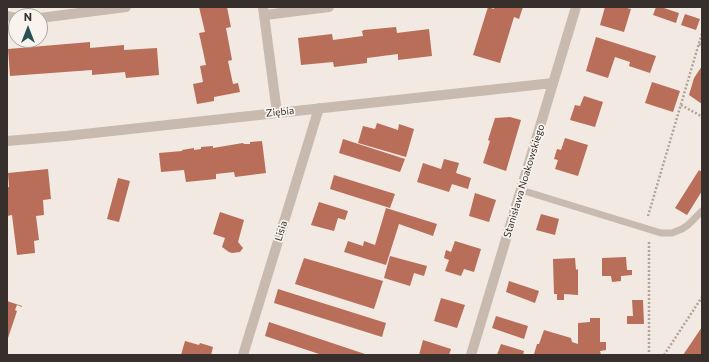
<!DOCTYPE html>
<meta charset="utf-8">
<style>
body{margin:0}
#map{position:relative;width:709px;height:362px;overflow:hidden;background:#f1e9e2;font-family:Commissioner,sans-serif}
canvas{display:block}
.frame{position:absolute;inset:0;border:8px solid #372f2c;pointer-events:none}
.north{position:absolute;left:8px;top:8px;width:40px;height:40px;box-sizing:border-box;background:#f9f3ee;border:1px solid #aba5a0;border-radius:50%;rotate:0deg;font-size:11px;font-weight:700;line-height:16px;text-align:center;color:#372f2c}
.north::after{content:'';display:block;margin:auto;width:14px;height:18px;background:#265254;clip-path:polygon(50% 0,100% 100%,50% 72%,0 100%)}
</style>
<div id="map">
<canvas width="709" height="362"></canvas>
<div class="frame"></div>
<div class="north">N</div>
</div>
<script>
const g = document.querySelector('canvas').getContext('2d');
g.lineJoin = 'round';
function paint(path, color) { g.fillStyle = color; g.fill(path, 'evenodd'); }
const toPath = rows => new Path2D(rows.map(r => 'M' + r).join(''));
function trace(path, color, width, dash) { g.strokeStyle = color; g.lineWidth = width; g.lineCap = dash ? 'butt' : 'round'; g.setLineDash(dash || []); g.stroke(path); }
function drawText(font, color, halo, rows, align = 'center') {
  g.font = font + ' Commissioner,sans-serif'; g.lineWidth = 3.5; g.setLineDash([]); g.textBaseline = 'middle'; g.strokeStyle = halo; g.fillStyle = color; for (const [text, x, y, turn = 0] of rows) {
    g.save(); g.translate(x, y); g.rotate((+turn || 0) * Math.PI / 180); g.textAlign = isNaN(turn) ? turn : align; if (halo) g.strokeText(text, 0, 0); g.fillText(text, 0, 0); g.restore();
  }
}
paint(toPath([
 [199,7,227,7,231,27,226,28,232,60,228,61,233,84,238,83,240,92,214,97,214,101,197,104,193,84,203,82,200,66,206,65,199,33,205,32],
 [488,7,494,9,494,7,523,7,519,19,514,17,500,63,473,55],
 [605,7,623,7,631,9,624,32,600,25],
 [656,7,661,7,679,13,676,23,653,15],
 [685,14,700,19,696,30,681,25],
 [396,27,397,33,429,29,432,56,398,60,398,54,367,58,367,63,334,67,333,62,301,65,298,38,332,34,333,40,363,36,362,31,364,30],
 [596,37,656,56,650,73,629,66,630,62,615,57,608,78,586,71],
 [90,42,90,48,124,45,124,50,157,48,159,75,126,78,125,72,92,75,92,70,10,76,8,49],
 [702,66,702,104,689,95,694,78],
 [652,82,680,91,673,112,645,103],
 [584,96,603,102,595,127,570,120,575,105,580,106],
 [510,117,521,120,506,171,483,163,490,141,488,140,495,118],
 [377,123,398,130,399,124,414,129,406,157,358,143,363,126,375,129],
 [565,138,588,145,578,176,555,169,558,160,554,159,557,149,561,150],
 [343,139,405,159,400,172,339,153],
 [262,141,266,173,235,177,234,172,216,174,216,179,186,182,184,170,161,172,159,153,182,151,182,150,194,148,194,150,201,149,201,147,213,146,213,148,243,143,244,144,250,144,250,142],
 [444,159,459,163,456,173,471,178,468,189,452,184,449,192,417,182,423,163,441,169],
 [48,169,51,199,43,200,44,215,36,216,39,240,34,241,35,253,17,255,12,215,7,216,7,187,9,187,8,173],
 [699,170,702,172,702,191,687,215,675,208],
 [334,175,395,194,390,208,330,189],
 [118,178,130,181,119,222,107,219],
 [475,193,496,200,489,222,469,216],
 [319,202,348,211,345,220,338,218,334,231,311,225],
 [386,208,437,224,433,236,399,224,386,265,344,252,348,241,363,246,364,241,375,245],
 [220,212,244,220,238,242,243,248,240,252,232,253,229,252,222,247,225,238,213,234],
 [541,214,559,219,555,235,536,230],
 [455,241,481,249,474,272,464,269,461,276,445,271,449,260,444,258,446,250,451,252],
 [390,256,427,266,424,276,414,273,410,286,384,278],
 [626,257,627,270,632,270,632,275,621,276,621,281,612,282,611,276,602,276,602,258],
 [304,258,383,281,374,309,295,284],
 [575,258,576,270,578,269,578,295,564,294,564,300,557,300,557,294,554,294,553,259],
 [509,281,539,291,535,303,506,292],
 [278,289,386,323,382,337,274,303],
 [441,298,465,305,457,328,434,321],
 [632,300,643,300,644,324,627,324,627,316,633,316],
 [7,301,22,306,22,307,17,305,15,310,17,311,7,341],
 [496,316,528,326,524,339,492,328],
 [590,318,600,318,600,342,606,342,606,350,600,351,601,355,538,355,534,354,537,344,539,344,544,330,571,338,572,342,578,344,578,323,590,322],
 [269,322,368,355,322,355,265,336],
 [702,327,702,355,683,355],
 [423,340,451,349,449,355,419,355],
 [185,341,199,345,200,343,213,347,211,355,181,355],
 [501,344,524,351,523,355,497,355]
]), '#b86e59');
trace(toPath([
 [699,44,702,47],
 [681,105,701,116,702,118],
 [648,216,702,33],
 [649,242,649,355],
 [664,355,702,297]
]), '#b3a499', 2.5, [2, 2]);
trace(toPath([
 [521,190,661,233,672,233,682,229,688,225,702,211]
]), '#c8baaf', 7);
trace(toPath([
 [263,7,277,113],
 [265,15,329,7],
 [7,16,16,18],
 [40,18,126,7],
 [7,141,66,136,553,83],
 [243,355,319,108],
 [471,355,576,7]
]), '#c8baaf', 10);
drawText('10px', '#372f2c', '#f9f3ee', [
 ["Ziębia",280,112,-6],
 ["Stanisława Noakowskiego",524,181,-73],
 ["Lisia",281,231,-73]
]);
</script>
